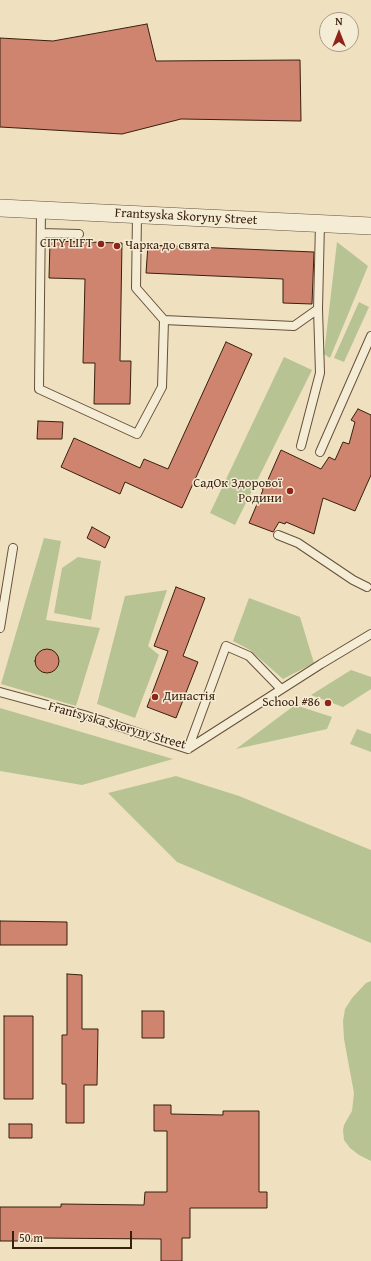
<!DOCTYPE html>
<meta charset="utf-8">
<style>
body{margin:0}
#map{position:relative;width:371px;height:1261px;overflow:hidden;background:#efe1bf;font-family:"Gentium Book Plus",serif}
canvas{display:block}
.north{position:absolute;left:319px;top:12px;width:40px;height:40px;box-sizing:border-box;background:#f5ecd5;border:1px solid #aa9a85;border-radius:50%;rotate:0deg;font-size:11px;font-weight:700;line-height:16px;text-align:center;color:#391f0c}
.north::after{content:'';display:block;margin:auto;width:14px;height:18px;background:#8f2418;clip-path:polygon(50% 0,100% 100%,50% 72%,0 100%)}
.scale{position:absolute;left:12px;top:1231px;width:120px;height:18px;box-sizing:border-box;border:2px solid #391f0c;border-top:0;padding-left:5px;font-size:12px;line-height:14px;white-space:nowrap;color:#391f0c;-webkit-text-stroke:3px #f5ecd5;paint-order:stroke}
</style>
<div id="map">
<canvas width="371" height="1261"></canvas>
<div class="north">N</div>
<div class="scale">50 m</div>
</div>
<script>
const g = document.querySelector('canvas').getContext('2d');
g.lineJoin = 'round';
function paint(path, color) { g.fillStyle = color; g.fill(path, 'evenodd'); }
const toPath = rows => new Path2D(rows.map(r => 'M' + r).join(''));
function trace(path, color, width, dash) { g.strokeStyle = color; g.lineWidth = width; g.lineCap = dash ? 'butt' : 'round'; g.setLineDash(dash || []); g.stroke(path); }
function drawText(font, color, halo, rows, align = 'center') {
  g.font = font + ' "Gentium Book Plus",serif'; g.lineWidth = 3; g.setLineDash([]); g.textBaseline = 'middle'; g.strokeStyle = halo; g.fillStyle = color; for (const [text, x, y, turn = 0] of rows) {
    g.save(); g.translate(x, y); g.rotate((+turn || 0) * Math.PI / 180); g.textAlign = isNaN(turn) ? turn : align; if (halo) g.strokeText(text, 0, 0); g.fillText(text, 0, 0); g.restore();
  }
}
paint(toPath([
 [337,242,368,266,330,358,324,354],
 [359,302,369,307,344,362,334,358],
 [284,357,312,370,235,525,210,513],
 [44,538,61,541,46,620,100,628,76,706,1,684],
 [78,557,101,561,91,620,54,613,62,568],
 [167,590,148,646,159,655,135,718,97,704,125,596],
 [249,598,300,617,314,663,283,679,250,650,233,641],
 [351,670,371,677,371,689,343,707,311,695],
 [295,705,332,717,327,729,236,749],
 [0,708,173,759,82,785,0,771],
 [357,729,371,734,371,752,350,744],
 [176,776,239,796,371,850,371,943,177,862,108,793],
 [371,981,371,1161,359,1155,350,1148,344,1140,343,1130,344,1125,352,1111,354,1093,344,1039,343,1021,345,1009,352,998,366,983]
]), '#b7c393');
const building = toPath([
 [147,24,156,61,300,60,301,121,181,119,122,134,0,127,0,38,53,41,147,24],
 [50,241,122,243,120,361,131,361,130,404,94,404,95,363,83,363,85,279,49,278,50,241],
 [148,245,314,252,312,304,283,303,283,279,146,273,148,245],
 [226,342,252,354,182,508,125,482,120,494,61,467,74,438,140,468,144,459,168,469,226,342],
 [358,409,371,415,371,475,355,511,323,498,314,534,286,522,285,524,279,522,273,532,249,523,263,490,261,487,267,482,281,450,321,469,329,457,335,460,343,442,349,444,355,422,351,420,358,409],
 [38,421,63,422,62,439,37,439,38,421],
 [92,527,110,537,105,548,87,538,92,527],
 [176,587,205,598,183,656,198,662,176,718,147,707,168,651,154,646,176,587],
 '35 661a12 12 0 1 1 24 0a12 12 0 1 1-24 0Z',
 [0,921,67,922,67,945,0,945,0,921],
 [67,974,82,975,82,1029,98,1029,97,1085,84,1085,84,1123,66,1123,66,1084,62,1084,62,1035,67,1035,67,974],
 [142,1011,164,1011,164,1038,142,1038,142,1011],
 [4,1016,33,1016,33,1099,4,1099,4,1016],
 [154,1105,171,1105,171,1114,223,1115,223,1111,259,1111,259,1192,267,1192,267,1208,190,1208,190,1238,182,1238,182,1261,161,1261,161,1239,38,1238,38,1241,0,1241,0,1207,61,1207,61,1204,144,1205,145,1192,167,1192,167,1131,154,1131,154,1105],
 [9,1124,32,1124,32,1138,9,1138,9,1124]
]);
paint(building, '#cf846f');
trace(building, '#391f0c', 1);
const service = toPath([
 [41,210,39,389,137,434,162,387,164,320,136,288,137,214],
 [41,233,79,234],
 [164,320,294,326,318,309,320,223],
 [301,446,320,373,318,309],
 [320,452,371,336],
 [278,535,298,543,353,580,367,587],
 [0,628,13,548],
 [0,692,84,715,188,749,321,664,371,634],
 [188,749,226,646,249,656,281,689]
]);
const minor = toPath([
 [0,208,371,226]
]);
trace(service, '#665039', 10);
trace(minor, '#665039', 18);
trace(service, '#f5ecd5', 8);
trace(minor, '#f5ecd5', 17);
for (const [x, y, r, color] of [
 [101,244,4,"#8f2418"],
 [117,246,4,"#8f2418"],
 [290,491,4,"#8f2418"],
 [155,697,4,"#8f2418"],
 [328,703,4,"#8f2418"]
]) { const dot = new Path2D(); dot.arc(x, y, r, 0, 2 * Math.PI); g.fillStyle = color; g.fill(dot); trace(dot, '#f5ecd5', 1.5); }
drawText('13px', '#391f0c', '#f5ecd5', [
 ["Frantsyska Skoryny Street",186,217,3],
 ["Frantsyska Skoryny Street",117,726,16]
]);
drawText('13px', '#391f0c', '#f5ecd5', [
 ["CITY LIFT",93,244],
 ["Чарка до свята",125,246,"left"],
 ["СадОк Здорової",282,484],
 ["Родини",282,499],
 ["Династія",163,697,"left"],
 ["School #86",320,703]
], 'right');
</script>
